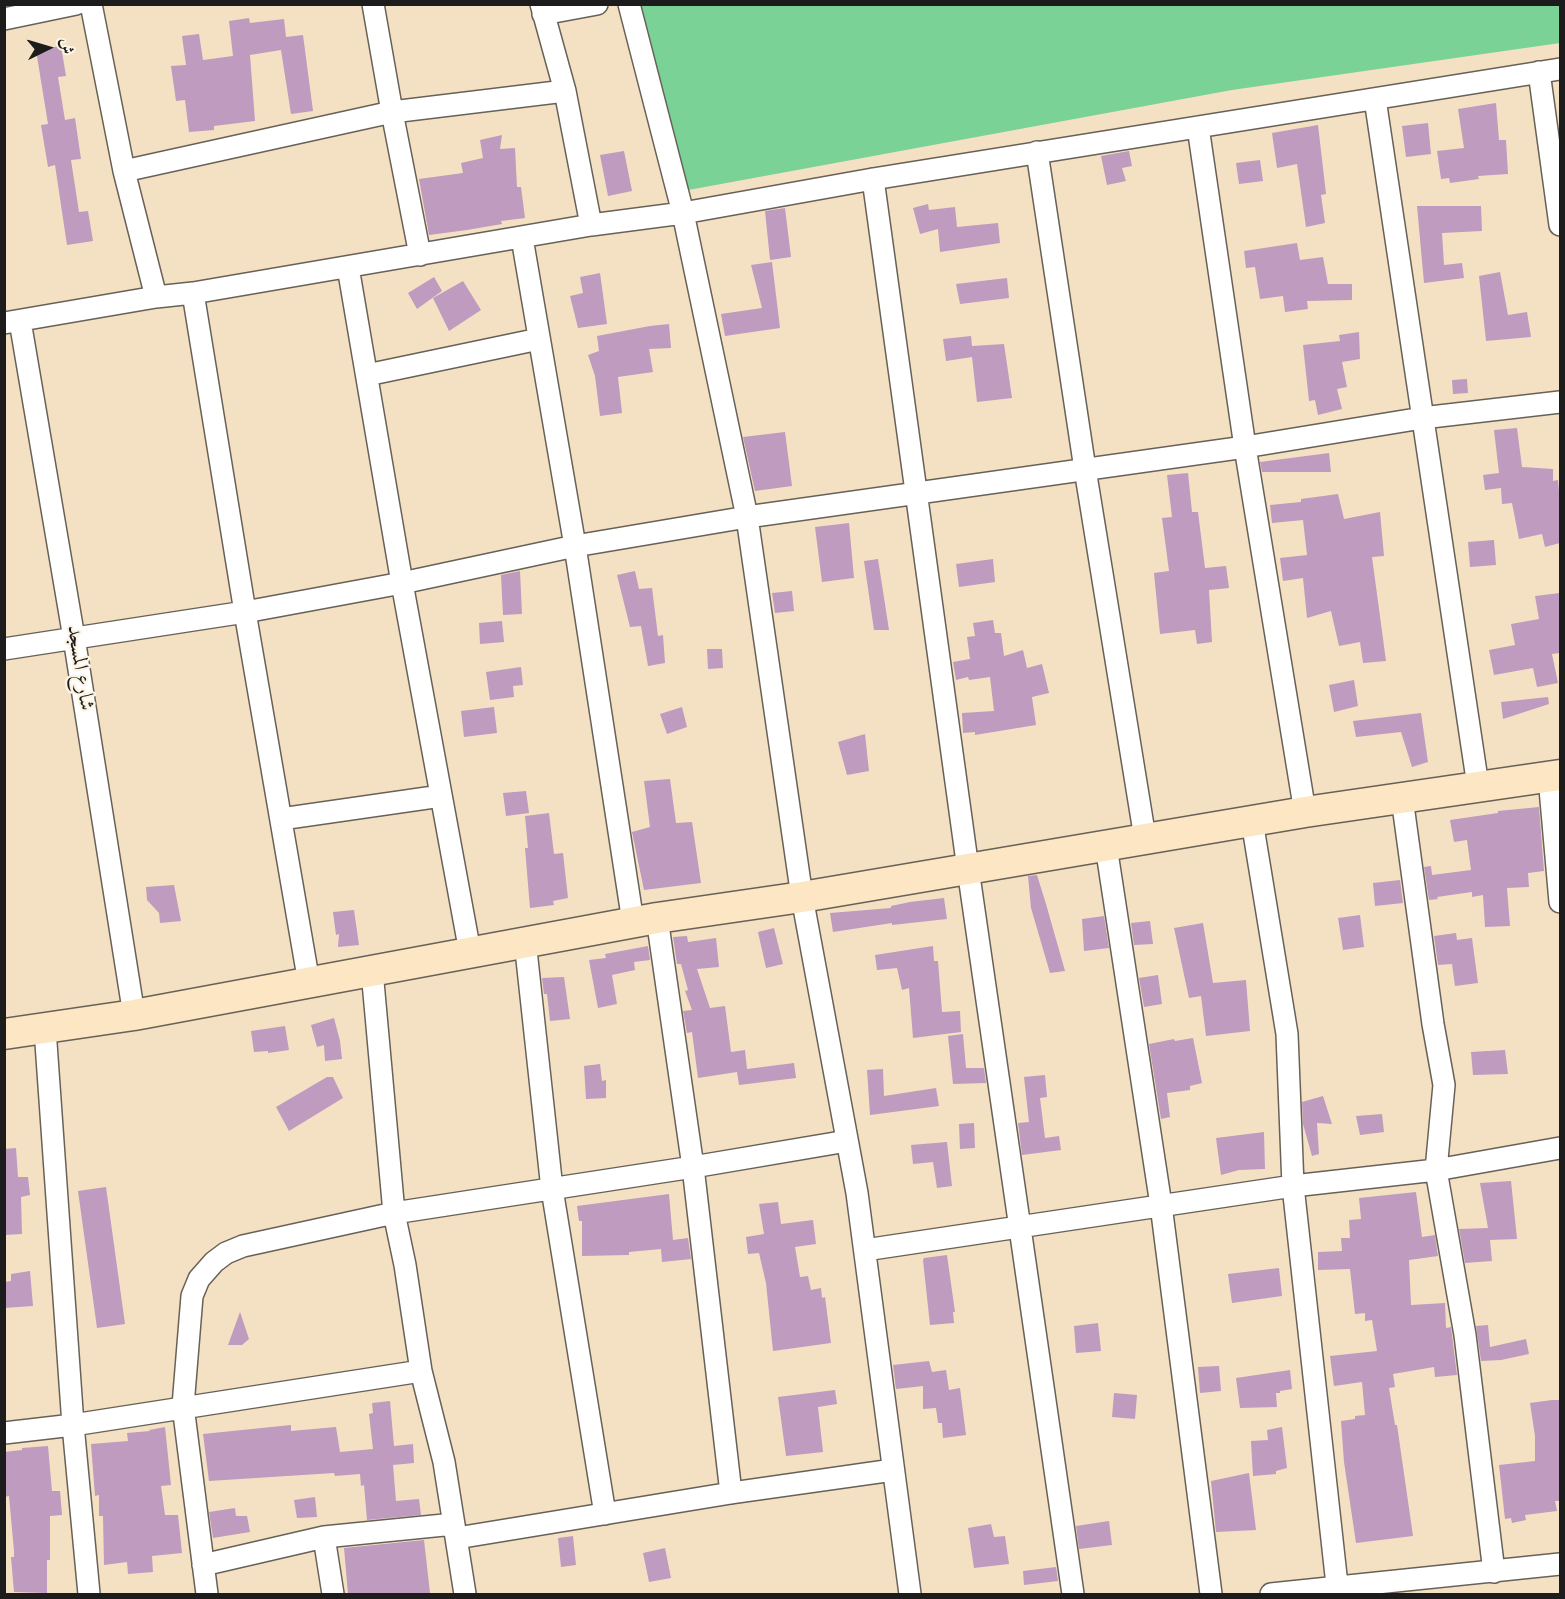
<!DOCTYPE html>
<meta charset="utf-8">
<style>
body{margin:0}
#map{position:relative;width:1565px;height:1599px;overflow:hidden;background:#f4e1c4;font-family:"IM FELL English",Amiri,serif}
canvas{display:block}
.frame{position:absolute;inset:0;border:6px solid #1c1c1c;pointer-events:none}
.north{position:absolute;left:18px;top:18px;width:60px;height:60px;-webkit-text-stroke:4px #fcf5e5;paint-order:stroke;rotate:85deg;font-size:16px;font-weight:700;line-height:24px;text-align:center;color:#1c1c1c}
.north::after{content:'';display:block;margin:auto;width:21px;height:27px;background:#1c1c1c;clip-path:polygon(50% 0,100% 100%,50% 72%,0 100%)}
</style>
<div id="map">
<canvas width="1565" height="1599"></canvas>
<div class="frame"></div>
<div class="north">ش</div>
</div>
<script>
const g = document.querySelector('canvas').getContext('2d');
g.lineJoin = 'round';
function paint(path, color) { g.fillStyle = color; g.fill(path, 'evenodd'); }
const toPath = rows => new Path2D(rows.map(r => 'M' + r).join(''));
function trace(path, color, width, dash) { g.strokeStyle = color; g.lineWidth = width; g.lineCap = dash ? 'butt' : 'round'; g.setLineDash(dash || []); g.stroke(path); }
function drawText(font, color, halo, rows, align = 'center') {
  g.font = font + ' "IM FELL English",Amiri,serif'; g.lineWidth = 4.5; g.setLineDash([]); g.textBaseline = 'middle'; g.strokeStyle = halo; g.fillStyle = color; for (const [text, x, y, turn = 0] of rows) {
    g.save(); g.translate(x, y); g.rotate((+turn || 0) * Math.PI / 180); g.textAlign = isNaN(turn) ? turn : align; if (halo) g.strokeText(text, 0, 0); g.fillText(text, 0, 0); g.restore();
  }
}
paint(toPath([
 [1560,4,1560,43,1232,90,683,191,641,5]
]), '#7ad297');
paint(toPath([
 [249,18,250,23,284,19,286,37,303,35,313,111,291,114,281,50,250,55,255,121,214,126,214,130,189,132,185,100,176,101,171,66,186,65,182,36,199,34,203,60,233,56,229,21],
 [61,46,66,76,58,77,65,120,75,118,81,159,71,160,79,212,88,211,93,241,67,245,55,165,48,167,41,125,48,124,36,50],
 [1496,103,1499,140,1506,140,1508,174,1478,176,1479,179,1450,183,1449,178,1441,179,1437,151,1464,148,1458,109],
 [1428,123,1431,154,1406,157,1402,126],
 [1318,125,1326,194,1321,195,1325,223,1306,227,1297,164,1277,168,1272,133],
 [502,135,500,149,515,148,517,187,521,187,525,218,501,221,502,224,467,230,429,235,419,179,463,173,461,163,483,158,480,140],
 [624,151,632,191,608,196,600,155],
 [1129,151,1132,166,1122,168,1126,181,1107,185,1101,156],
 [1260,160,1263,181,1239,184,1236,163],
 [928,204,929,210,955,207,957,227,998,223,1000,243,940,252,938,229,920,234,913,208],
 [1417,206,1481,206,1482,231,1442,233,1444,265,1462,263,1464,278,1424,283],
 [785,208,791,257,770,260,765,211],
 [1297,243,1300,260,1323,257,1328,284,1352,284,1352,300,1307,301,1308,309,1285,312,1283,296,1260,299,1255,267,1246,268,1244,251],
 [772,262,780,328,725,336,721,314,762,308,751,265],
 [1500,272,1508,315,1527,312,1531,337,1486,341,1479,276],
 [600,273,607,324,578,328,570,296,583,293,580,277],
 [434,277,442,291,417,309,408,293],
 [1007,278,1009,298,960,304,956,284],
 [463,281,481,310,449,331,433,298],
 [669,324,671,348,649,349,653,372,618,377,622,413,600,416,595,376,588,355,599,351,597,336,650,326],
 [1359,332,1360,359,1342,362,1347,387,1337,389,1342,409,1318,415,1315,400,1309,401,1303,345,1340,341,1339,335],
 [971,336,972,346,1004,344,1012,398,977,402,972,357,946,361,943,339],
 [1467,379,1468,393,1453,394,1452,380],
 [1517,428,1522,467,1553,469,1553,481,1558,480,1560,501,1560,543,1545,547,1542,534,1519,539,1512,503,1502,504,1501,488,1485,490,1483,475,1499,473,1494,430],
 [785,432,792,486,755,491,743,437],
 [1329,453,1331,472,1262,472,1260,462],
 [1188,473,1192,512,1198,512,1205,568,1226,566,1229,588,1209,590,1212,642,1197,644,1195,630,1160,634,1154,573,1169,571,1162,518,1172,517,1167,475],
 [1338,494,1344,519,1380,512,1384,556,1372,557,1386,661,1363,663,1360,642,1339,646,1331,611,1307,618,1303,578,1283,581,1280,558,1307,555,1303,520,1272,523,1270,505,1301,502,1301,499],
 [849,523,854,578,822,582,815,527],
 [1494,540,1496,565,1470,567,1468,542],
 [878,559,889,630,874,630,864,561],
 [993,559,995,582,959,587,956,564],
 [520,571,522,614,503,615,501,575],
 [635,571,639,589,652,588,658,636,663,635,665,663,648,666,641,626,630,627,617,575],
 [792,591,794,611,775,613,772,593],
 [1560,593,1560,653,1552,654,1558,683,1537,687,1533,668,1494,675,1489,650,1515,645,1511,624,1539,619,1535,596],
 [993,620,995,633,1001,633,1004,656,1023,650,1027,668,1042,664,1049,693,1032,697,1036,725,975,735,975,732,963,733,962,713,994,711,990,677,969,680,968,677,956,680,953,662,970,659,967,637,975,636,973,623],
 [502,621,504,642,480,644,479,623],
 [707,649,722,649,723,668,708,669],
 [521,667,523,685,513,686,514,697,490,700,486,672],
 [1354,680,1358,706,1334,712,1329,685],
 [1548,697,1549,704,1503,719,1501,702],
 [494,707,497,733,464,737,461,711],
 [682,707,687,727,667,734,660,714],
 [1421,713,1428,762,1412,767,1401,732,1356,737,1353,721],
 [865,734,869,771,847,775,838,742],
 [670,779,676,823,692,822,701,883,644,890,632,832,650,827,644,781],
 [526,791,529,813,506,816,503,793],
 [1539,807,1544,871,1528,873,1529,887,1507,888,1510,926,1485,927,1483,895,1472,897,1472,892,1437,897,1438,899,1429,900,1424,867,1431,866,1432,875,1471,870,1467,840,1454,842,1450,820,1498,813,1498,811],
 [549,813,554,854,563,853,568,898,553,901,554,905,530,908,525,848,528,848,525,816],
 [1037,875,1046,904,1065,971,1050,973,1031,908,1028,876],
 [1400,880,1403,903,1375,906,1373,883],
 [174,885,181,921,160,923,159,913,147,900,146,887],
 [944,898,947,919,892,925,892,923,833,932,830,913,891,908,891,906,910,902],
 [354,910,359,945,338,947,339,934,336,935,333,912],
 [1360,915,1364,947,1343,950,1338,918],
 [1104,916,1109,948,1084,951,1082,919],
 [1150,921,1153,944,1134,945,1131,923],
 [1203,923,1213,983,1246,980,1250,1031,1206,1036,1201,996,1189,998,1174,928],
 [774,928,783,964,766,968,758,932],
 [1456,933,1457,940,1472,938,1478,983,1455,986,1452,964,1438,965,1434,936],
 [687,936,688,942,716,938,719,967,697,969,710,1008,725,1006,731,1052,745,1050,747,1069,794,1063,796,1078,739,1085,737,1072,698,1078,692,1032,687,1033,683,1011,692,1010,685,991,688,990,681,964,677,964,673,937],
 [648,946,650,960,634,962,635,970,612,975,617,1004,598,1008,589,960,606,958,605,954],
 [933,946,934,961,938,961,942,1012,960,1011,961,1032,913,1038,909,988,902,990,897,968,877,970,875,955],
 [1158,975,1162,1004,1144,1007,1139,978],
 [564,977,570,1019,550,1021,547,994,544,994,542,978],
 [334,1018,340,1041,342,1059,325,1061,324,1045,317,1047,311,1025],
 [285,1026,289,1050,268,1053,268,1051,254,1052,251,1031],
 [963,1034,966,1068,984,1068,986,1083,953,1084,948,1036],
 [1193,1038,1202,1083,1190,1086,1190,1090,1167,1093,1170,1117,1161,1119,1149,1044,1174,1039,1175,1041],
 [1505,1050,1508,1074,1473,1075,1471,1052],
 [600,1064,602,1081,606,1080,606,1098,586,1099,584,1066],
 [883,1069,884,1096,936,1088,939,1106,870,1115,867,1070],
 [1045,1075,1047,1097,1040,1098,1045,1138,1059,1136,1061,1150,1022,1155,1018,1123,1029,1122,1024,1077],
 [327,1077,333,1077,343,1098,289,1131,276,1107],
 [1323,1096,1332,1124,1317,1123,1319,1154,1312,1156,1303,1124,1302,1102],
 [1382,1114,1384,1132,1360,1135,1356,1116],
 [974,1123,975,1148,960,1149,959,1124],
 [1264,1132,1265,1169,1239,1170,1221,1175,1216,1138],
 [947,1142,952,1186,937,1188,933,1162,913,1164,911,1145],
 [16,1148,18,1177,28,1177,30,1195,21,1197,22,1234,4,1235,4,1149],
 [1511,1181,1517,1239,1490,1240,1492,1261,1465,1263,1459,1229,1488,1228,1480,1183],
 [106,1187,125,1324,97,1328,78,1191],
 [1416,1192,1422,1237,1435,1235,1438,1256,1409,1260,1411,1305,1445,1303,1446,1328,1451,1327,1457,1375,1435,1377,1434,1367,1393,1374,1395,1387,1389,1388,1395,1425,1397,1425,1413,1536,1356,1543,1344,1462,1341,1421,1355,1419,1355,1416,1365,1415,1362,1382,1334,1386,1330,1356,1377,1351,1372,1320,1365,1321,1365,1313,1355,1314,1350,1269,1318,1270,1318,1252,1342,1251,1341,1238,1350,1238,1349,1220,1361,1219,1359,1198],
 [669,1194,673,1240,688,1238,691,1259,662,1262,661,1249,629,1252,629,1255,582,1256,582,1221,579,1221,577,1206],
 [778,1202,781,1224,813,1220,816,1244,795,1247,800,1277,808,1276,811,1290,821,1288,822,1298,825,1297,831,1343,773,1351,766,1283,759,1253,748,1254,746,1237,764,1234,759,1204],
 [947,1255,955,1312,953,1312,954,1323,930,1325,923,1260,924,1258],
 [1279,1268,1282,1296,1232,1303,1228,1274],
 [30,1271,33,1306,4,1308,4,1282,11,1281,11,1274],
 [240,1312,249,1339,242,1345,228,1345],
 [1098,1323,1101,1351,1076,1353,1074,1326],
 [1488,1325,1490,1347,1526,1339,1529,1354,1501,1360,1481,1361,1476,1326],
 [929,1361,932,1372,946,1370,949,1390,960,1388,966,1435,943,1438,942,1423,938,1423,936,1408,923,1409,923,1386,896,1389,893,1365],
 [1219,1366,1221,1391,1200,1393,1198,1367],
 [1290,1370,1292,1389,1280,1391,1280,1393,1276,1393,1277,1407,1240,1408,1236,1378],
 [835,1390,837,1404,818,1407,823,1452,786,1456,778,1397],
 [1114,1393,1137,1395,1135,1419,1112,1417],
 [1552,1400,1560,1400,1560,1501,1555,1501,1557,1511,1525,1515,1526,1520,1512,1523,1511,1518,1505,1519,1499,1465,1535,1461,1535,1436,1530,1403],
 [390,1401,394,1446,413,1444,414,1463,393,1465,396,1501,419,1499,421,1515,367,1520,364,1485,361,1486,360,1474,335,1476,334,1473,209,1481,203,1434,291,1425,291,1431,336,1427,340,1452,373,1449,369,1414,373,1413,372,1403],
 [165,1427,171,1485,161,1486,165,1515,178,1515,182,1553,152,1556,153,1572,128,1574,127,1562,104,1565,103,1516,99,1516,99,1495,95,1496,91,1444,128,1441,127,1433,150,1431,149,1430],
 [1282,1427,1287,1468,1276,1471,1276,1474,1253,1476,1251,1441,1268,1440,1267,1430],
 [48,1446,52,1491,60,1491,62,1515,50,1516,50,1560,47,1560,47,1593,14,1592,11,1557,14,1557,14,1551,9,1496,4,1497,4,1452,22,1450,22,1448],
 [1249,1473,1256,1530,1216,1532,1211,1481],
 [315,1497,317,1517,297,1518,294,1500],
 [235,1508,236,1516,247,1516,250,1532,213,1538,209,1512],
 [1109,1521,1112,1545,1079,1549,1076,1526],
 [991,1524,994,1537,1005,1536,1009,1564,974,1568,968,1528],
 [573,1536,576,1565,561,1567,558,1538],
 [424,1540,430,1593,348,1594,344,1548],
 [665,1548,671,1578,649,1582,643,1553],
 [1056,1567,1058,1581,1024,1585,1023,1571]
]), '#be9bbf');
const street = toPath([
 [91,4,124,171,156,297],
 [373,4,392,112,420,255],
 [541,4,565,91,591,225],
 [629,4,683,213,747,517,802,897,857,1193,910,1594],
 [543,14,597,4],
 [4,19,76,4],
 [1539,72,1560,225],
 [1375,99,1478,786],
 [1198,127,1245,447,1305,812],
 [1037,152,1085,469,1145,838],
 [124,171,392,112,565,91],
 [873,179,968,869,1073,1594],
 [522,238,575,546,633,922],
 [348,267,402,583,470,952],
 [193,293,245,612,309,983],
 [20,321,74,638,134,1015],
 [4,323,156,297,193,293,591,225,683,213,873,179,1560,69],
 [367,375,539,339],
 [4,649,245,612,402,583,575,546,747,517,1245,447,1422,418,1560,402],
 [1549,777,1560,902],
 [1402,798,1433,1024,1444,1085,1436,1170,1465,1335,1494,1572],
 [281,819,441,796],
 [1252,821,1287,1034,1293,1186,1338,1594],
 [1106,846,1161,1205,1211,1594],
 [657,918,693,1167,731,1493],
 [525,941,552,1189,605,1514],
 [372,971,394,1213,405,1265,421,1371,444,1462,465,1594],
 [45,1029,73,1425,89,1594],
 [865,1250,1293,1186,1436,1170,1560,1148],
 [4,1433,73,1425,421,1371],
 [324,1537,333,1594],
 [457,1538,731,1493,893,1470],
 [203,1565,324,1537,454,1524],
 [207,1594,183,1406,192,1296,199,1279,214,1262,226,1253,243,1246,394,1213,693,1167,847,1141],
 [1271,1594,1560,1564]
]);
const secondary = toPath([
 [4,1034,134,1015,657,918,802,897,1305,812,1560,775]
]);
trace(street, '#686157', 24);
trace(secondary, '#686157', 33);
trace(street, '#fff', 21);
trace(secondary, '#fce6c4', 30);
drawText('21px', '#1c1c1c', '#fcf5e5', [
 ["شارع المسجد",79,668,81]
]);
</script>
